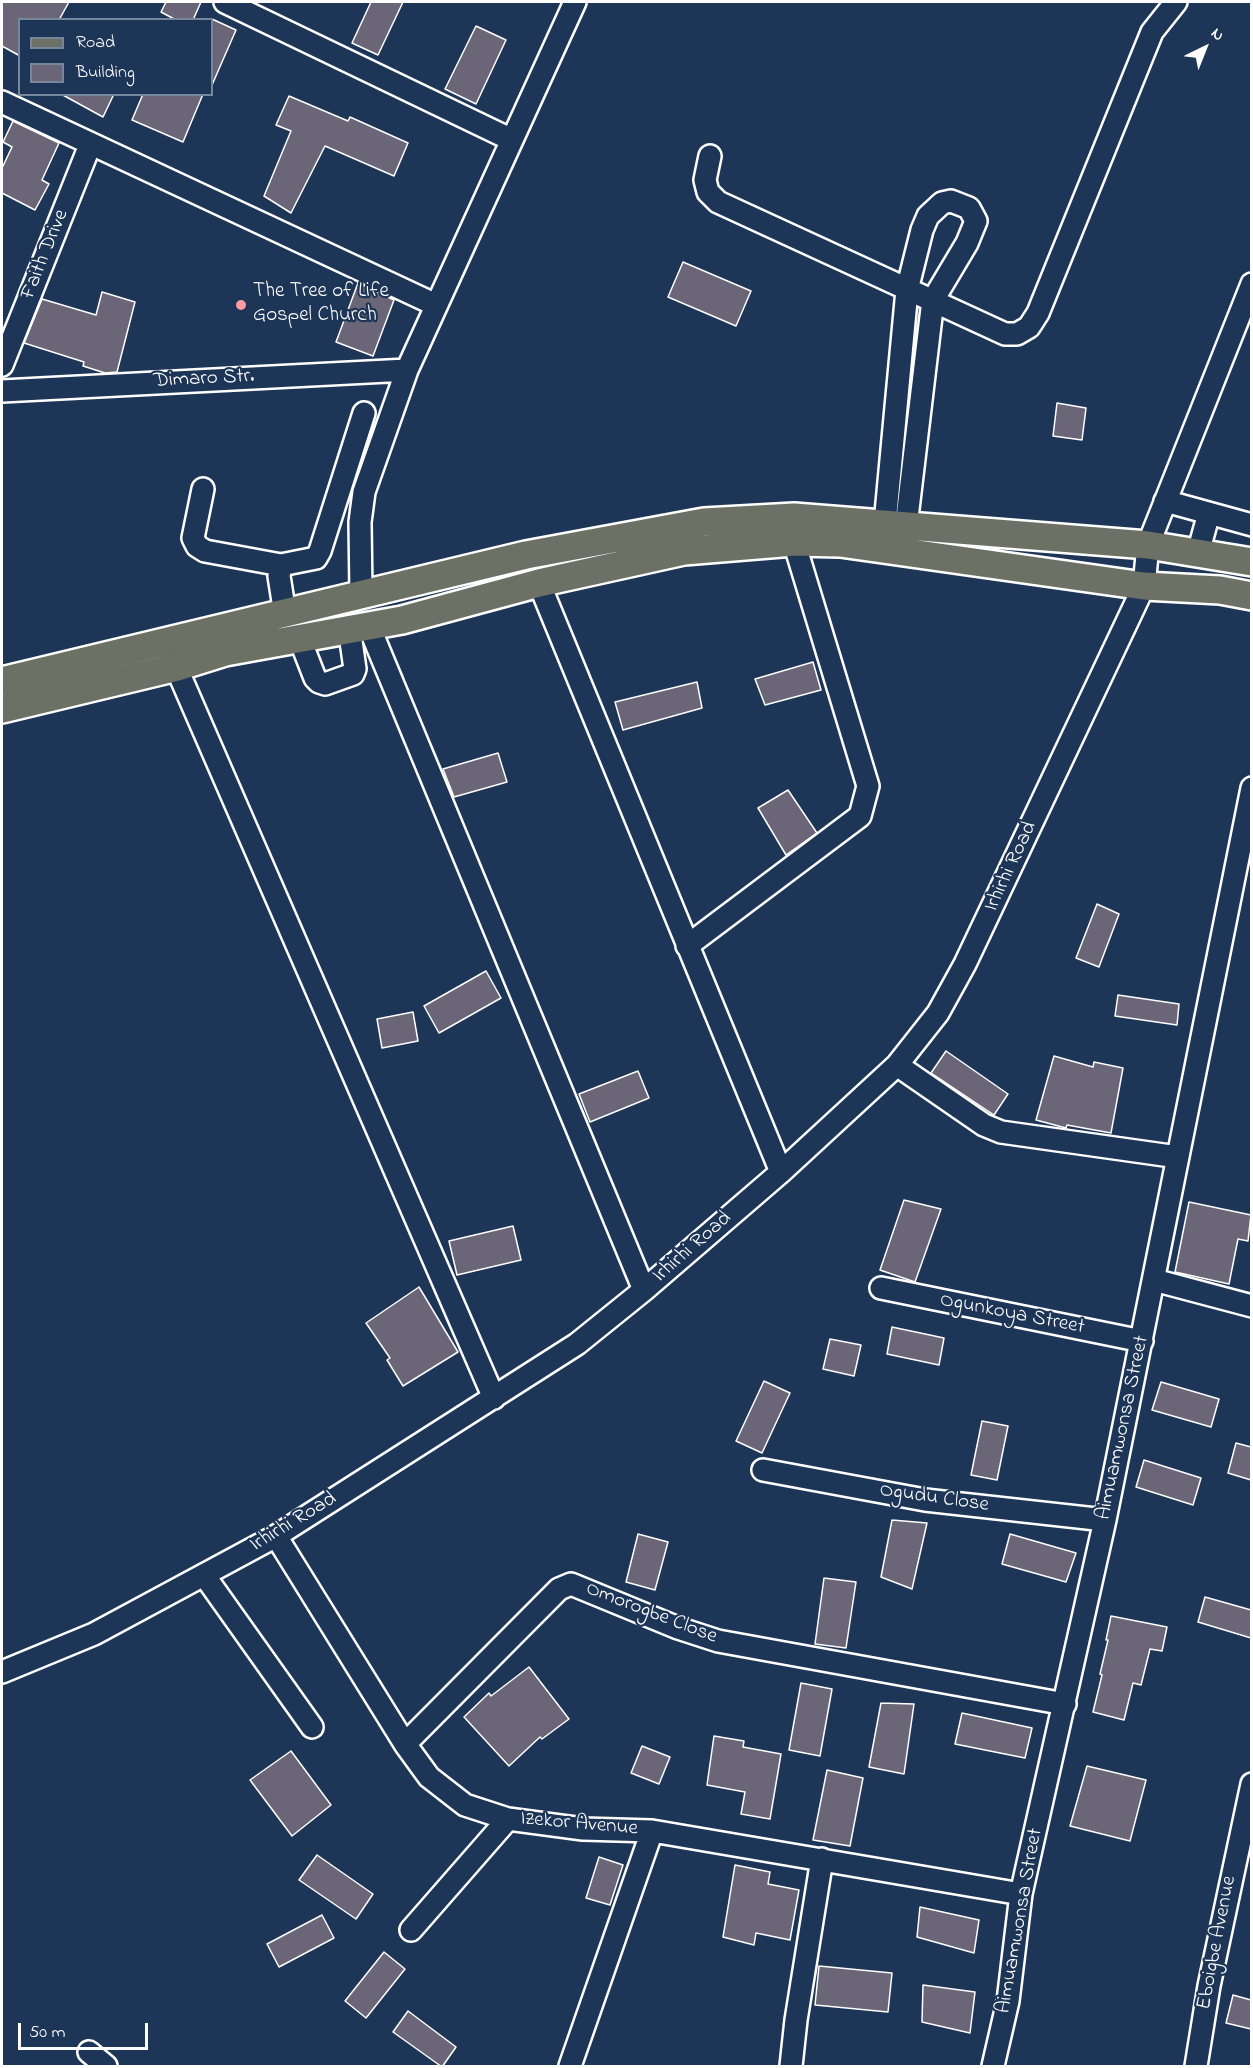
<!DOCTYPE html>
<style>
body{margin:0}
#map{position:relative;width:1253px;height:2068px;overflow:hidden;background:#1d3557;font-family:"Indie Flower",sans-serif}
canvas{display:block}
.frame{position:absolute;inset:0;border:3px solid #fff;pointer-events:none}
.legend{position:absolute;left:18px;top:18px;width:195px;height:78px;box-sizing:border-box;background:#1d3557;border:2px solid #77869a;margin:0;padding:8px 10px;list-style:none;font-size:18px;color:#fff}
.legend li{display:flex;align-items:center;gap:12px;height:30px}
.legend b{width:30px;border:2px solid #77869a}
.north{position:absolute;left:1175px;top:18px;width:60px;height:60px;-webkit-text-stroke:4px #1d3557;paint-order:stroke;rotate:43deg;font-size:16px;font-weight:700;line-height:24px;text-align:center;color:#fff}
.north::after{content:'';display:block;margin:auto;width:21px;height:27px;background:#fff;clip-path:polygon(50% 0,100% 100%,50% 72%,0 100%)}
.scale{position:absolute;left:18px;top:2023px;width:130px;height:27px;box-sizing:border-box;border:3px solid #fff;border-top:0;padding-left:8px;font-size:18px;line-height:21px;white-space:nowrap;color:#fff;-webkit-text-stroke:4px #1d3557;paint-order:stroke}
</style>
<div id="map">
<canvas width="1253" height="2068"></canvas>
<div class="frame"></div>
<ul class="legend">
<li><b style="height:8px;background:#6c7065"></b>Road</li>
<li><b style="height:16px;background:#6a6577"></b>Building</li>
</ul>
<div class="north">N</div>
<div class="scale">50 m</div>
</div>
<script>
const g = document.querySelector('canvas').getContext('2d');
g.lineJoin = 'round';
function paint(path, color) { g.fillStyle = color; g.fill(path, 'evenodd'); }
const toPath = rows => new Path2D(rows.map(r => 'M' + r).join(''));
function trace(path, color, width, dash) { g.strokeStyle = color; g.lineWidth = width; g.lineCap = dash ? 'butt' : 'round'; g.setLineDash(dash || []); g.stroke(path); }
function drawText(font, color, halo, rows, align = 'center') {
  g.font = font + ' "Indie Flower",sans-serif'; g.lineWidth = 4.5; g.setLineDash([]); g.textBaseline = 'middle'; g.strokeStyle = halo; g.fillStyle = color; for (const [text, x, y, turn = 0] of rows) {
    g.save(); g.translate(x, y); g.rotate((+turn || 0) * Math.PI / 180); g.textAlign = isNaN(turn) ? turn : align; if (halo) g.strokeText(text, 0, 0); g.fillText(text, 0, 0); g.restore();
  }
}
const building = toPath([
 [2,2,69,2,59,20,20,20,20,56,2,46,2,2],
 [166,2,201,2,193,20,176,20,161,12,166,2],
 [371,2,403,2,378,55,352,43,371,2],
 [212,19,236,30,212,85,212,19],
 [476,26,506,40,476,104,445,89,476,26],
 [61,94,114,94,103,117,61,94],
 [143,94,203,94,183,142,132,120,143,94],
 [289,96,348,121,350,117,408,143,394,176,325,146,291,213,264,196,291,131,276,125,289,96],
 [13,121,59,143,42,180,49,184,35,210,2,193,2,168,12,147,3,142,13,121],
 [683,262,751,291,736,326,668,297,683,262],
 [358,283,394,300,373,356,336,342,358,283],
 [102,292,135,302,117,372,105,373,83,366,84,362,24,343,42,299,96,315,102,292],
 [1057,403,1086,408,1082,440,1053,436,1057,403],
 [813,662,821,690,765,705,755,679,813,662],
 [697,682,702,708,623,730,615,702,697,682],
 [498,753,507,782,454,797,443,769,498,753],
 [788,790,817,833,786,855,758,808,788,790],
 [1097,904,1119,914,1099,967,1076,958,1097,904],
 [486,971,501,998,439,1033,424,1006,486,971],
 [1118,995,1179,1004,1177,1025,1115,1016,1118,995],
 [413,1012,418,1041,382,1048,377,1019,413,1012],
 [946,1051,1008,1094,994,1115,931,1073,946,1051],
 [1054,1056,1093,1067,1094,1062,1123,1068,1111,1133,1067,1125,1066,1128,1036,1120,1054,1056],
 [638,1071,649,1098,590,1122,579,1094,638,1071],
 [904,1200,941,1209,915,1282,880,1270,904,1200],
 [1189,1202,1251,1215,1248,1241,1238,1239,1229,1284,1175,1272,1189,1202],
 [513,1226,521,1260,457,1275,449,1241,513,1226],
 [419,1287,458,1352,403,1386,387,1360,390,1358,366,1323,419,1287],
 [892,1327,944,1338,939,1365,887,1354,892,1327],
 [830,1339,861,1345,854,1376,823,1369,830,1339],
 [764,1381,790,1393,762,1453,736,1441,764,1381],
 [1161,1382,1219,1399,1211,1427,1152,1410,1161,1382],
 [982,1421,1008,1426,997,1480,971,1475,982,1421],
 [1236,1443,1251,1447,1251,1480,1228,1473,1236,1443],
 [1144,1460,1201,1478,1193,1505,1136,1487,1144,1460],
 [892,1520,927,1523,912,1589,881,1577,892,1520],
 [638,1534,668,1542,655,1590,626,1582,638,1534],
 [1010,1534,1076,1553,1066,1582,1002,1564,1010,1534],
 [824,1578,856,1582,846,1648,815,1644,824,1578],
 [1205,1597,1251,1610,1251,1638,1198,1622,1205,1597],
 [1111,1616,1167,1627,1162,1651,1150,1649,1141,1685,1133,1683,1124,1720,1093,1712,1102,1675,1100,1674,1108,1640,1106,1640,1111,1616],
 [529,1667,569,1719,542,1739,540,1737,509,1766,464,1717,489,1693,491,1696,529,1667],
 [801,1683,832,1689,820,1756,789,1750,801,1683],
 [881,1703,914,1704,904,1774,869,1767,881,1703],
 [962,1713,1032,1728,1025,1758,955,1744,962,1713],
 [714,1736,744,1741,743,1747,781,1754,770,1819,741,1814,745,1792,707,1785,714,1736],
 [642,1746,670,1757,659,1784,631,1773,642,1746],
 [291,1751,331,1805,292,1836,250,1780,291,1751],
 [1087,1766,1146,1780,1130,1841,1070,1826,1087,1766],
 [827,1770,863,1778,850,1846,813,1840,827,1770],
 [317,1855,373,1894,356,1919,299,1880,317,1855],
 [599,1857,623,1865,610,1905,586,1898,599,1857],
 [735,1865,770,1872,768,1884,799,1890,790,1940,756,1933,754,1945,723,1937,735,1865],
 [920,1907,979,1920,974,1953,917,1937,920,1907],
 [322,1915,334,1938,279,1967,267,1944,322,1915],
 [384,1952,405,1969,366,2018,345,2001,384,1952],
 [819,1966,892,1973,888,2012,815,2005,819,1966],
 [923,1985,975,1992,970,2033,922,2022,923,1985],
 [1233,1995,1251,2000,1251,2029,1226,2023,1233,1995],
 [408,2011,456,2047,442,2067,393,2032,408,2011]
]);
paint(building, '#6a6577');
trace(building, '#fff', 1.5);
const minor = toPath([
 [225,2,512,140],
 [2,102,436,305],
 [710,156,705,180,708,192,718,202,1005,334,1017,334,1029,327,1038,313,1152,32,1176,2],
 [2,365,90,145],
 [2,391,407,370],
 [203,489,193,538,197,546,205,551,281,565],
 [1165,501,1252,525],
 [885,524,907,290,922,230,928,216,942,203,951,201,969,208,976,221,967,243,933,300,906,526],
 [1198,553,1209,513],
 [539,583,781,1172],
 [361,594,360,522,364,492,407,370,575,2],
 [285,614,279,576,281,565,316,558,320,551,364,413],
 [368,624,644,1290],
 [299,637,315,678,319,682,325,684,353,674,355,669,349,627],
 [170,653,494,1398],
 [687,946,860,816,868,786,794,542],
 [897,1065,984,1125,1001,1132,1178,1157],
 [1154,1280,1252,1306],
 [881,1288,1142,1341],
 [763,1470,925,1500,1105,1520],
 [276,1536,405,1744,429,1777,465,1805,508,1819,583,1829,652,1831,1021,1894],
 [204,1575,312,1727],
 [2,1672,94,1634,276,1536,577,1344,644,1290,781,1172,897,1065,938,1013,965,964,1144,586,1148,545,1252,284],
 [405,1744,559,1589,571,1584,678,1628,718,1641,1065,1704],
 [411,1930,508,1819],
 [89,2052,106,2066],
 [570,2066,652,1831],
 [791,2066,796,2020,822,1859],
 [993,2066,1008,2001,1021,1894,1105,1520,1252,788],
 [1196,2066,1209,1986,1252,1784]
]);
const major = toPath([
 [2,681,526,555,704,522,794,517,1148,545,1252,562],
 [2,709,177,667,225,652,402,620,539,583,684,551,794,542,840,543,1144,586,1220,590,1252,596]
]);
trace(minor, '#fff', 26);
trace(major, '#fff', 32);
trace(minor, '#1d3557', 21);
trace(major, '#6c7065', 27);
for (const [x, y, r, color] of [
 [241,305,6,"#ff9aa2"]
]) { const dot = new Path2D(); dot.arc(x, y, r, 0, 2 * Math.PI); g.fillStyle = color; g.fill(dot); trace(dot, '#1d3557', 2); }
drawText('21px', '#fff', '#1d3557', [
 ["Faith Drive",46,255,-68],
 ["Dimaro Str.",204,380,-3],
 ["Irhirhi Road",1012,867,-65],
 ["Irhirhi Road",693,1248,-41],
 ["Ogunkoya Street",1012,1315,11],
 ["Aimuamwonsa Street",1124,1428,-78],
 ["Ogudu Close",934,1499,8],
 ["Irhirhi Road",294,1523,-31],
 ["Omorogbe Close",651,1614,21],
 ["Izekor Avenue",579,1825,5],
 ["Aimuamwonsa Street",1021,1921,-80],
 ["Eboigbe Avenue",1218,1943,-79]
]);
drawText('21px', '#fff', '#1d3557', [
 ["The Tree of Life",253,293],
 ["Gospel Church",253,317]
], 'left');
</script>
